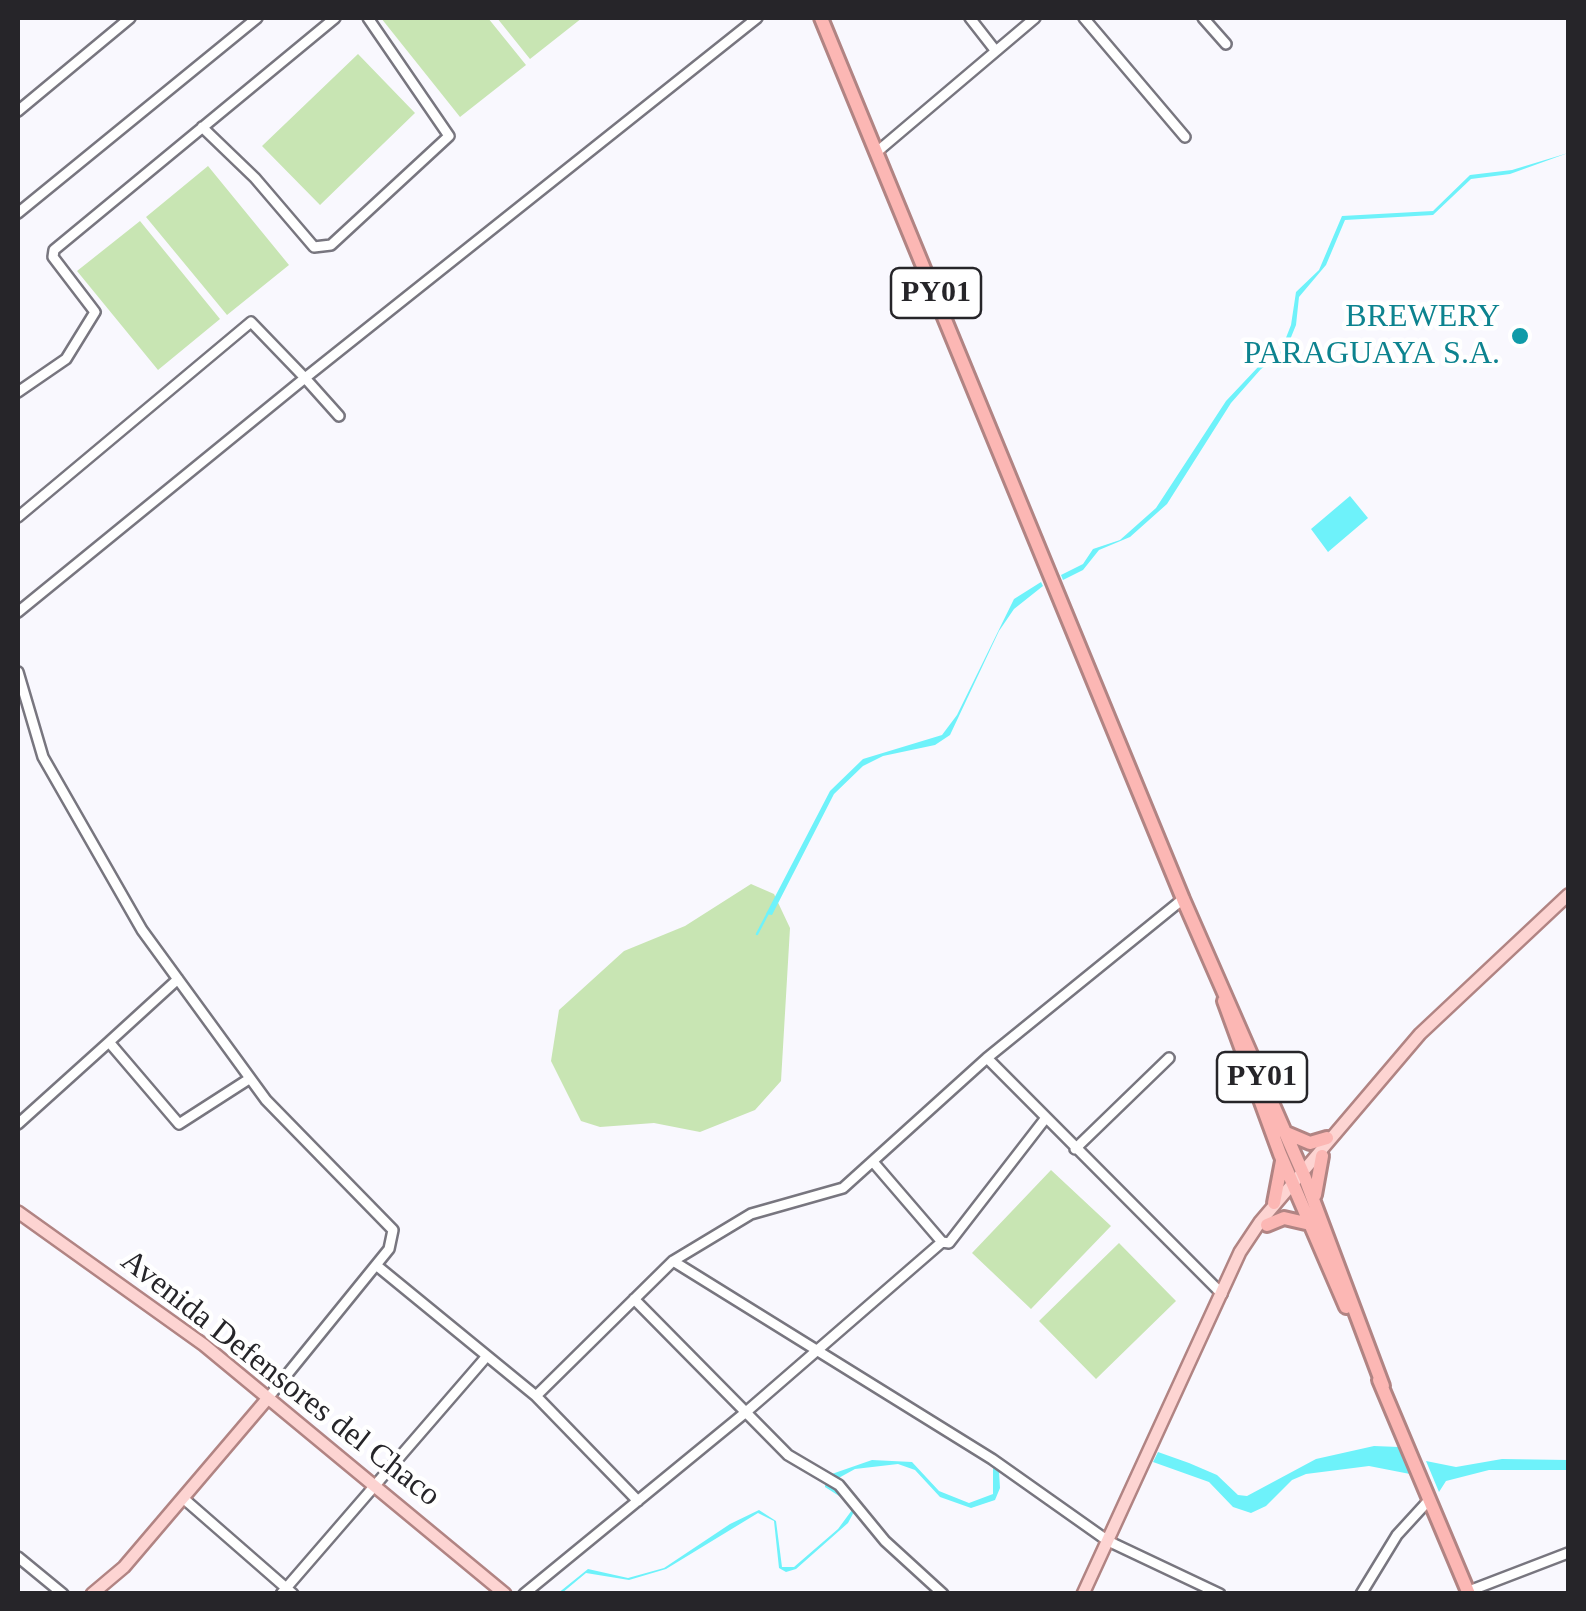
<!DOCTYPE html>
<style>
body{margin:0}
#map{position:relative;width:1586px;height:1611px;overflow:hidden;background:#f9f8fe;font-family:"Times New Roman",serif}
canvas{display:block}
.frame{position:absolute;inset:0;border:20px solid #262529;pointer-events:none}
</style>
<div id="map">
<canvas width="1586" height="1611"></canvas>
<div class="frame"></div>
</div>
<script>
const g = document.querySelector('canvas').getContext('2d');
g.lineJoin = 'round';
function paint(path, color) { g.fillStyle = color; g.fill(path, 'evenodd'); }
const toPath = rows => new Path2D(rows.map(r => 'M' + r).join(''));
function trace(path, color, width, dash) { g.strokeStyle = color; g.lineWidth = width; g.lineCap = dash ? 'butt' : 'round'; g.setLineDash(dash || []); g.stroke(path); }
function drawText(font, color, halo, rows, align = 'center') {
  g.font = font + ' "Times New Roman",serif'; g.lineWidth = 9; g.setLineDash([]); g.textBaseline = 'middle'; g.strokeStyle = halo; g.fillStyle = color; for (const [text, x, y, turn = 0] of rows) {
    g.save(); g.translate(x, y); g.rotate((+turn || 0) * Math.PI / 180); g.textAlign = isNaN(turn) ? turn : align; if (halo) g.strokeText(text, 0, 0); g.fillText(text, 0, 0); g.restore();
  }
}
paint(toPath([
 [381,18,488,18,526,65,460,117],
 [497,18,582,18,530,59],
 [358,54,415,113,320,205,262,146],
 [208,166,289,265,227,315,146,217],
 [140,221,220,319,158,370,77,271],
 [751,884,774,894,790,928,781,1081,755,1110,700,1132,654,1123,600,1127,581,1121,551,1061,559,1010,624,951,685,926],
 [1051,1170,1111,1226,1031,1309,972,1253],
 [1119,1243,1176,1301,1096,1379,1039,1321]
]), '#c8e5b3');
paint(toPath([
 [1568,153,1510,174,1471,179,1433,215,1345,220,1326,265,1299,297,1296,325,1285,352,1261,369,1231,403,1167,504,1130,537,1099,550,1083,570,1063,580,1061,575,1083,564,1093,549,1120,540,1156,508,1226,401,1259,366,1280,353,1291,325,1296,292,1319,270,1342,216,1433,211,1470,175,1512,170],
 [1350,496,1368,518,1328,552,1311,529],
 [1041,582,1043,586,1014,609,999,631,950,735,935,745,883,756,863,766,834,794,772,915,766,914,830,791,863,759,942,735,957,715,1014,599],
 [1374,1446,1399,1447,1410,1474,1369,1466,1306,1474,1292,1480,1266,1506,1251,1513,1233,1507,1209,1482,1153,1462,1158,1452,1189,1463,1217,1475,1238,1495,1247,1496,1316,1459],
 [1502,1459,1568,1460,1568,1470,1489,1470,1446,1481,1439,1492,1426,1461,1456,1467],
 [872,1460,912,1462,939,1491,969,1503,993,1494,993,1468,999,1472,1000,1488,995,1500,971,1508,940,1497,915,1470,898,1464,855,1469,835,1480,826,1476],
 [825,1481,849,1498,855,1510,848,1523,796,1569,786,1572,779,1568,774,1521,758,1513,666,1569,629,1580,586,1573,562,1593,557,1594,588,1569,628,1578,664,1568,730,1524,759,1510,776,1521,782,1567,794,1567,838,1529,852,1510,847,1501,825,1487]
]), '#6ef2fa');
trace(toPath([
 [757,934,768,913]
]), '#6ef2fa', 2.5);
const minor = toPath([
 [970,18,995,50],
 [1084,18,1185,137],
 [1203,18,1226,44],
 [18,111,130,18],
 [202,127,255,178,314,247,331,245,449,136,368,18],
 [878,151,1035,18],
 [18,213,257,18],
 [18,392,66,359,95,312,53,257,54,250,335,18],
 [18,517,251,322,305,378,757,18],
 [18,612,305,378,339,416],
 [18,672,43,757,142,930,266,1100,393,1230,389,1249,268,1398],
 [109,1042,178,979],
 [987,1058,1222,1294],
 [18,1124,109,1042,179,1124,249,1079],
 [1075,1149,1169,1058],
 [874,1163,942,1242],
 [673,1261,992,1459,1108,1541,1220,1594],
 [376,1265,536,1396,638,1501],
 [634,1299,788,1455,839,1485,885,1541,943,1594],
 [536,1396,673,1261,751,1214,843,1188,987,1058,1183,899],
 [183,1498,293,1594],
 [18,1557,63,1594],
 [1469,1591,1568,1553],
 [281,1594,487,1356],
 [524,1594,746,1412,942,1242,949,1243,1045,1119],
 [1361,1594,1397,1535,1430,1499]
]);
const major = toPath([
 [18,1212,204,1345,505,1594],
 [92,1594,124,1567,268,1398],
 [1083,1594,1240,1252,1260,1222,1420,1034,1568,895]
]);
const highway = toPath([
 [821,18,1183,899,1305,1178,1383,1386],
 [1224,1001,1280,1154,1346,1307],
 [1284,1132,1310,1143,1327,1138],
 [1315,1195,1322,1156],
 [1274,1203,1282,1161],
 [1267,1225,1284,1218,1310,1224],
 [1379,1380,1469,1594]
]);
trace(minor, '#78767f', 14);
trace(major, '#b18483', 16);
trace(highway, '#b18483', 18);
trace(minor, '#fff', 9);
trace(major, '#fdd4d2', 11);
trace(highway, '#fcb7b4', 12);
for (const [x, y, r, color] of [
 [1520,336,10,"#0f9aa8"]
]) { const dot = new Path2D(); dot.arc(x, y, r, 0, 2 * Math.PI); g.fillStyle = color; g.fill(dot); trace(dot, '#fff', 4); }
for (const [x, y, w] of [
 [936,293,90],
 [1262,1077,90]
]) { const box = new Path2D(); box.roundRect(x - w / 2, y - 25, w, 50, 8); g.fillStyle = '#fff'; g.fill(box); trace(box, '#262529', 2.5); }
drawText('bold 30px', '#262529', null, [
 ["PY01",936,293],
 ["PY01",1262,1077]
]);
drawText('32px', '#0d838f', '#fff', [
 ["BREWERY",1500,318],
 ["PARAGUAYA S.A.",1500,355]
], 'right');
drawText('32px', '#262529', '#fff', [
 ["Avenida Defensores del Chaco",280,1379,38]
]);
</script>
